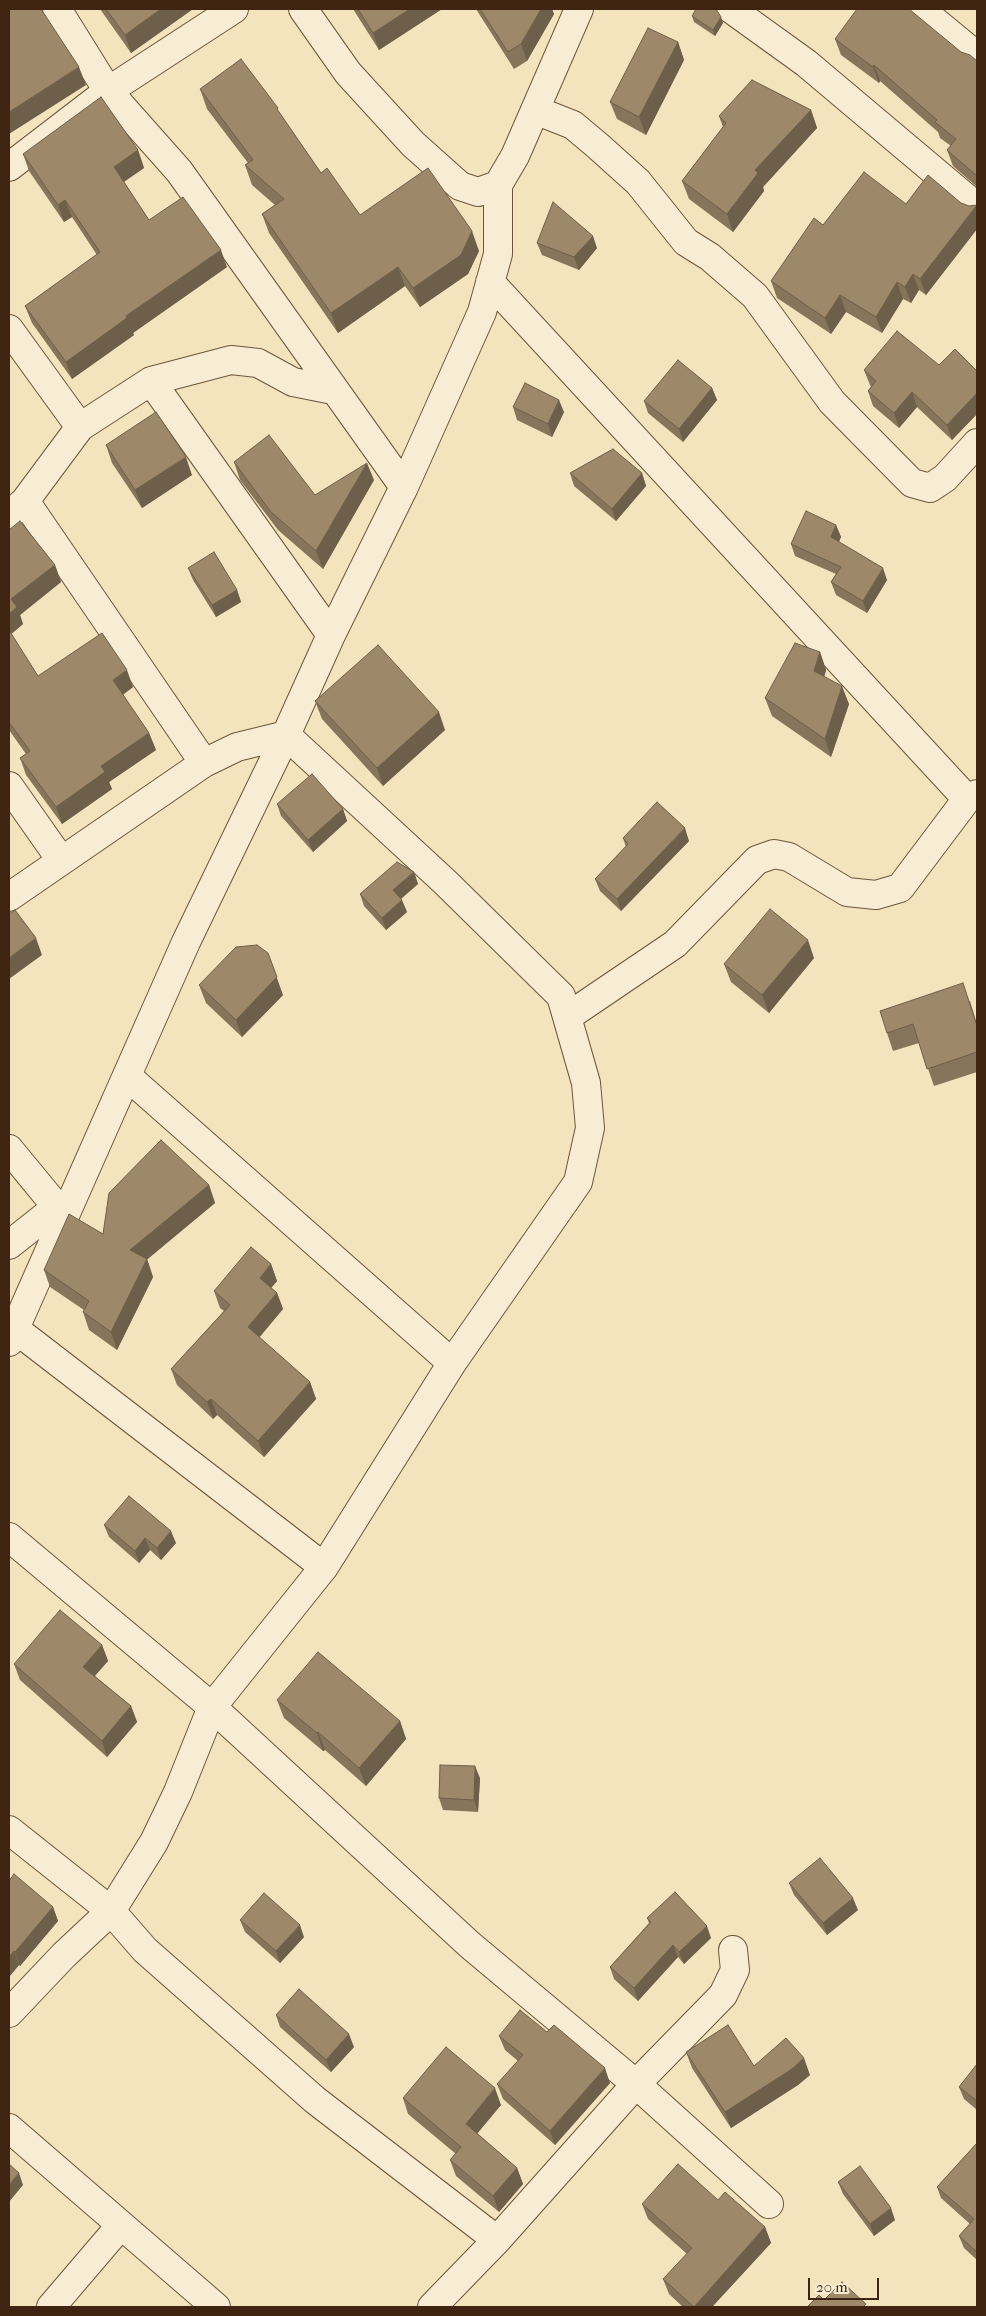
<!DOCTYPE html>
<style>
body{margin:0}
#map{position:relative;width:986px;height:2316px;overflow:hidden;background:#f4e4bd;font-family:"IM FELL French Canon",serif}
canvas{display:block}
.frame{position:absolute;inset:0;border:10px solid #3f2511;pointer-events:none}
.scale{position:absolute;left:808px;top:2278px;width:71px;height:22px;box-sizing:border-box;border:2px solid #3f2511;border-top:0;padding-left:6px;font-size:15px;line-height:18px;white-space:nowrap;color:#3f2511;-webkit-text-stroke:4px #f8edd4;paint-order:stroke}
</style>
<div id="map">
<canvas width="986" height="2316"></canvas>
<div class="frame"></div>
<div class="scale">20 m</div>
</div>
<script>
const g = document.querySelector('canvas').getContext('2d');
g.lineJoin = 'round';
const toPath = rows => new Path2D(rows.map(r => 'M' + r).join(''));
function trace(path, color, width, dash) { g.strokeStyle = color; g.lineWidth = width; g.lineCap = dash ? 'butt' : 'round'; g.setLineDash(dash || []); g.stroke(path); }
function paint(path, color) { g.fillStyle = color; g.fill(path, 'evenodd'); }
const minor = toPath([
 [57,9,108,91,179,171,404,487],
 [303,9,348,73,413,144,460,186,478,192,498,185],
 [731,9,806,63,977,207],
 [920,9,977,56],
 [535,110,573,125,598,146,638,182,686,242,710,257,755,296,832,402,912,483,930,488,945,478,977,443],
 [9,167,108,91,234,9],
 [490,282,967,799],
 [9,329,80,427],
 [151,381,331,635],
 [25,501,204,763],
 [9,515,25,501,80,427,151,381,231,360,258,363,293,382,333,390],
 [9,786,61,860],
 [9,897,204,763,237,747,286,735,445,882,561,996,586,1083,590,1128,578,1182,452,1363,324,1567,212,1707,178,1792,154,1842,111,1911,9,1830],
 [567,1017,675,944,757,860,774,854,789,857,847,892,876,895,900,888,967,799,977,794],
 [127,1076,452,1363],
 [9,1149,65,1217],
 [9,1245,57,1207],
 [15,1329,324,1567],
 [9,1342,186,942,286,735,331,635,404,487,482,312,498,254,498,185,515,156,579,9],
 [9,1537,212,1707,470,1945,636,2084,769,2204],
 [9,2013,64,1955,111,1911,145,1950,315,2100,497,2240],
 [9,2128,216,2307],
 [51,2307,121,2225],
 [432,2307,497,2240,636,2084,723,1995,735,1970,733,1950]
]);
trace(minor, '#6c553c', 30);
trace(minor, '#f8edd4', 28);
paint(toPath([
 [100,9,193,9,131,53],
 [353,9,442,9,379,50],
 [476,9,552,9,554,14,527,61,514,69],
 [692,16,723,23,715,36,694,22],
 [835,39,961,52,977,61,977,187,953,166,947,150,951,146,940,138,938,132,880,81,879,83,841,55],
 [678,42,684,60,646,135,617,119,610,102],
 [200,89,281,115,321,173,360,215,479,251,468,274,420,307,405,286,338,333,269,233,262,214,275,205,252,185,245,165,248,163,207,109],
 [811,110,817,128,763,187,764,191,733,232,689,199,682,181,723,127,719,116],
 [138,150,144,168,124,182,149,220,227,267,133,333,134,335,72,379,32,323,25,306,97,255,72,217,64,222,29,171,23,154],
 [961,203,969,206,977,207,977,229,926,295,919,290,911,303,903,299,882,333,846,312,831,334,777,298,771,281,823,225,906,204],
 [537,243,597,248,579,270,542,255],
 [939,365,977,371,977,414,952,440,917,407,899,428,873,406,868,391,871,387,870,385,864,370],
 [712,388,717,400,683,442,648,413,644,401],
 [513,407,564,412,552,437,517,420],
 [106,445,192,475,142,508,112,463],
 [234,462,315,495,374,480,323,569,278,530,240,480],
 [570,473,642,473,646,486,616,521,574,486],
 [836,525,841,537,839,542,887,580,867,613,836,595,831,582,836,574,795,556,791,544],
 [9,530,55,565,61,582,20,615,23,624,11,634,38,676,133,687,123,695,149,733,156,750,109,782,112,789,62,824,26,775,20,758,26,754,9,730],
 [188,568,237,590,241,602,216,617,193,580],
 [820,652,826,670,824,677,849,704,831,757,772,716,765,698],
 [315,701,445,730,383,786,322,719],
 [277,804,343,809,347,821,313,852,281,816],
 [623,838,689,841,621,911,600,891,595,879,626,847],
 [414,872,418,884,401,899,407,912,386,930,364,906,360,894],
 [814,958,769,1013,731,982,724,964],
 [199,985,283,995,242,1037,206,1003],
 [970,1001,977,1024,977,1072,934,1086,919,1043,893,1051,887,1033],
 [209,1185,215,1203,147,1259,153,1277,117,1350,89,1330,83,1312,84,1310,50,1287,44,1270,103,1234],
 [271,1264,277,1281,271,1288,277,1293,283,1309,259,1337,310,1382,316,1399,264,1457,217,1415,213,1419,177,1385,171,1369,224,1311,220,1308,214,1291],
 [104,1525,176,1543,161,1560,150,1550,139,1563,109,1537],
 [102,1645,108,1661,95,1676,131,1706,137,1722,107,1757,20,1680,14,1664],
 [277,1700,400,1721,406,1739,366,1786,325,1750,323,1751,284,1718],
 [480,1778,478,1812,443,1810,439,1798],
 [9,1881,53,1907,58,1921,20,1966,19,1965,9,1977],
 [789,1883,858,1910,827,1935,794,1895],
 [647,1918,711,1938,684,1964,678,1957,638,2001,614,1979,610,1967,649,1923],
 [240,1920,304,1937,280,1963,245,1932],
 [276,2015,354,2047,331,2072,280,2027],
 [547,2032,610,2083,555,2145,503,2099,497,2084,518,2061,505,2050,499,2036],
 [686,2052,754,2066,810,2075,798,2085,731,2128,692,2068],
 [977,2064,977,2110,964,2099,959,2087],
 [403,2098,501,2105,477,2133,517,2168,523,2184,499,2212,456,2176,450,2160,456,2154,408,2114],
 [977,2143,977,2260,964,2248,959,2236,970,2224,941,2198,937,2187],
 [838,2182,895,2220,874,2236,843,2194],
 [642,2204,765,2227,771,2243,712,2307,683,2307,669,2294,663,2279,687,2254,648,2219]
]), '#87755b');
paint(toPath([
 [161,9,193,9,131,53,125,35],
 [410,9,442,9,379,50,373,33],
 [541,9,552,9,554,14,527,61,521,44],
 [721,17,723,23,715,36,713,30],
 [678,42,684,60,646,135,639,117],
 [874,65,880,81,879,83,873,67],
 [79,67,86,85,9,134,9,112],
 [811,110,817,128,763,187,764,191,733,232,727,214,755,170],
 [138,150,144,168,120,184,114,167],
 [65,200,72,217,64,222,58,205],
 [977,205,977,229,926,295,920,279],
 [472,231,479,251,468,274,420,307,413,288],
 [593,236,597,248,579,270,574,257],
 [221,250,227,267,133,333,134,335,72,379,66,362,126,316],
 [398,267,405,286,338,333,331,313],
 [913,274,919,290,911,303,905,287],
 [897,282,903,299,882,333,876,317],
 [840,295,846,312,831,334,825,318],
 [712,388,717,400,683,442,679,429],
 [912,392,917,407,899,428,894,413],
 [977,393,977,414,952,440,947,425],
 [559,400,564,412,552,437,548,424],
 [186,457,192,475,142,508,135,490],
 [367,463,374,480,323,569,316,551],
 [642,473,646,486,616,521,612,509],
 [836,525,841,537,835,549,831,537],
 [55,565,61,582,20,615,23,624,9,636,9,614,11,599],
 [883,568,887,580,867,613,863,601],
 [237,590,241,602,216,617,212,605],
 [820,652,826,670,821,689,814,671],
 [127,670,133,687,119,697,113,680],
 [842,686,849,704,831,757,825,739],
 [439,712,445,730,383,786,377,768],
 [149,733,156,750,109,782,112,789,62,824,56,807,101,766],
 [343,809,347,821,313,852,308,840],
 [685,828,689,841,621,911,617,899],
 [414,872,418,884,397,902,393,890],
 [402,900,407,912,386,930,382,918],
 [36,938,42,955,9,979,9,958],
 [808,940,814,958,769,1013,762,995],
 [268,953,283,995,242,1037,236,1020],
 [209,1185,215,1203,137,1268,130,1250],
 [147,1259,153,1277,117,1350,111,1332],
 [271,1264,277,1281,266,1294,260,1278],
 [277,1293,283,1309,254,1344,248,1327],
 [310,1382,316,1399,264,1457,258,1441],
 [211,1399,217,1415,213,1419,207,1402],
 [171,1531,176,1543,161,1560,157,1548],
 [145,1538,150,1550,139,1563,135,1551],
 [102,1645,108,1661,89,1682,83,1667],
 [131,1706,137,1722,107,1757,102,1741],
 [400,1721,406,1739,366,1786,359,1768],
 [318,1732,325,1750,323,1751,317,1733],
 [475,1766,480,1778,478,1812,474,1800],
 [853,1898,858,1910,827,1935,823,1923],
 [53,1907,58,1921,20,1966,15,1952],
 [300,1925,304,1937,280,1963,276,1951],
 [707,1926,711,1938,684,1964,679,1952],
 [673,1945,678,1957,638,2001,634,1988],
 [14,1951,19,1965,9,1977,9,1957],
 [349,2034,354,2047,331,2072,326,2060],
 [804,2058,810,2075,798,2085,731,2128,725,2112],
 [605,2068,610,2083,555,2145,550,2131],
 [495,2088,501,2105,472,2140,466,2124],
 [517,2168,523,2184,499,2212,493,2196],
 [19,2173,23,2185,9,2202,9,2185],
 [891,2208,895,2220,874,2236,870,2224],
 [765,2227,771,2243,712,2307,694,2307]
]), '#6e5f4a');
const building = toPath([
 [9,9,41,9,79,67,9,112,9,9],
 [106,9,161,9,125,35,106,9],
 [358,9,410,9,373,33,358,9],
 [480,9,541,9,521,44,508,52,480,9],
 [696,9,716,9,721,17,713,30,692,16,696,9],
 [857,9,909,9,961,52,970,55,977,61,977,176,947,150,956,139,935,122,937,120,874,65,873,67,835,39,857,9],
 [648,28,678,42,639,117,610,102,648,28],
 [241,59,278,108,277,109,321,173,327,168,360,215,428,168,472,231,461,255,413,288,398,267,331,313,262,214,284,199,245,165,253,160,200,89,241,59],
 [752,80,811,110,755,170,758,173,727,214,682,181,726,123,719,116,752,80],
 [101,97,138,150,114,167,149,220,183,197,221,250,126,316,127,318,66,362,25,306,100,252,65,200,58,205,23,154,101,97],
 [864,172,906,204,928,175,961,203,969,206,977,205,920,279,913,274,905,287,897,282,876,317,840,295,825,318,771,281,814,218,823,225,864,172],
 [553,202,593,236,574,257,537,243,553,202],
 [897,331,939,365,955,349,977,371,977,393,947,425,912,392,894,413,868,391,876,381,864,370,897,331],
 [678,360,712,388,679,429,644,401,678,360],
 [525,383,559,400,548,424,513,407,525,383],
 [156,412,186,457,135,490,106,445,156,412],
 [269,435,315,495,367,463,316,551,271,512,234,462,269,435],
 [613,449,642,473,612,509,570,473,613,449],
 [806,511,836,525,831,537,883,568,863,601,831,582,841,567,791,544,806,511],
 [20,521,55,565,11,599,17,607,9,614,9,530,20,521],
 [214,552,237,590,212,605,188,568,214,552],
 [9,630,38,676,102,633,127,670,113,680,149,733,101,766,105,772,56,807,20,758,30,751,9,722,9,630],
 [795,643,820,652,814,671,842,686,825,739,765,698,795,643],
 [378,645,439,712,377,768,315,701,378,645],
 [312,774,343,809,308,840,277,804,312,774],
 [657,802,685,828,617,899,595,879,628,844,623,838,657,802],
 [397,862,414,872,393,890,402,900,382,918,360,894,397,862],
 [770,909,808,940,762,995,724,964,770,909],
 [15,910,36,938,9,958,9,914,15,910],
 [257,945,268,953,277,977,236,1020,199,985,236,947,257,945],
 [963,983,977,1026,977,1052,927,1069,913,1024,887,1033,880,1011,963,983],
 [161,1140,209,1185,130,1250,147,1259,111,1332,83,1312,89,1301,44,1270,69,1214,103,1234,109,1193,161,1140],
 [251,1247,271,1264,260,1278,277,1293,248,1327,310,1382,258,1441,211,1399,207,1402,171,1369,230,1305,214,1291,251,1247],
 [129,1496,171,1531,157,1548,145,1538,135,1551,104,1525,129,1496],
 [60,1610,102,1645,83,1667,131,1706,102,1741,14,1664,60,1610],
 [318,1652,400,1721,359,1768,318,1732,317,1733,277,1700,318,1652],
 [440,1765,475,1766,474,1800,439,1798,440,1765],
 [820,1858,853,1898,823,1923,789,1883,820,1858],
 [14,1874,53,1907,15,1952,14,1951,9,1957,9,1881,14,1874],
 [675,1892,707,1926,679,1952,673,1945,634,1988,610,1967,651,1922,647,1918,675,1892],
 [264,1893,300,1925,276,1951,240,1920,264,1893],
 [299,1989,349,2034,326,2060,276,2015,299,1989],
 [520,2010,547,2032,554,2025,605,2068,550,2131,497,2084,523,2055,499,2036,520,2010],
 [728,2025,754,2066,786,2038,804,2058,792,2069,725,2112,686,2052,728,2025],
 [446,2047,495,2088,466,2124,517,2168,493,2196,450,2160,461,2147,403,2098,446,2047],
 [977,2064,977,2101,959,2087,977,2064],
 [977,2143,977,2252,959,2236,974,2219,937,2187,977,2143],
 [9,2164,19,2173,9,2185,9,2164],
 [678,2164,718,2200,725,2192,765,2227,694,2307,663,2279,692,2248,642,2204,678,2164],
 [860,2166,891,2208,870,2224,838,2182,860,2166],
 [842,2282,866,2304,863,2307,807,2307,819,2295,824,2300,842,2282]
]);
paint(building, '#9d886a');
trace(building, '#6e5f4a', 1);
</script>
